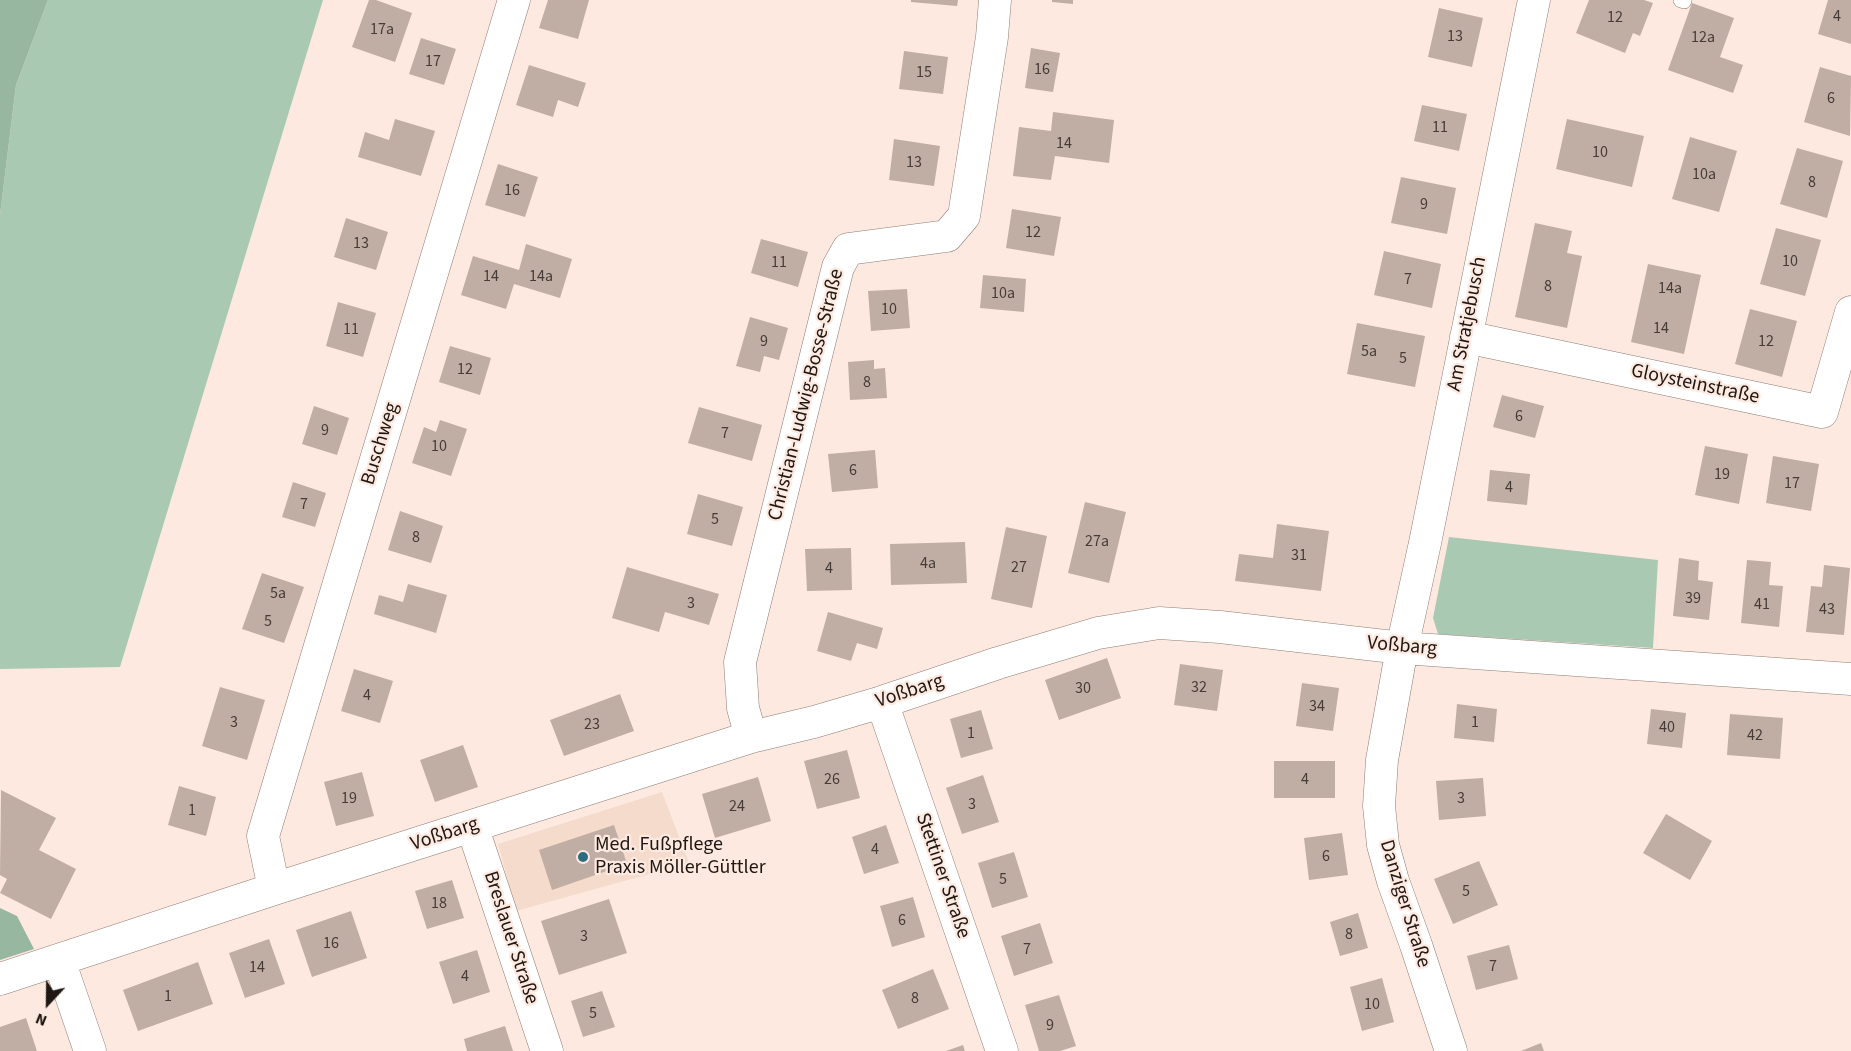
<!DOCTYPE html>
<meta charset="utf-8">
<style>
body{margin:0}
#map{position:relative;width:1851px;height:1051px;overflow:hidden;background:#fde9df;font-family:"Source Sans 3",sans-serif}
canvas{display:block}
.north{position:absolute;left:18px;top:973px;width:60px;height:60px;-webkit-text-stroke:4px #fde9df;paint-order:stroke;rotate:202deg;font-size:16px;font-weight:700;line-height:24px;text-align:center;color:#1e1713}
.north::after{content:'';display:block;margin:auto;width:21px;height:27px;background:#1e1713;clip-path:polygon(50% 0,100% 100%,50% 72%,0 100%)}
</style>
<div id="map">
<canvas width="1851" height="1051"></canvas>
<div class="north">N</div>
</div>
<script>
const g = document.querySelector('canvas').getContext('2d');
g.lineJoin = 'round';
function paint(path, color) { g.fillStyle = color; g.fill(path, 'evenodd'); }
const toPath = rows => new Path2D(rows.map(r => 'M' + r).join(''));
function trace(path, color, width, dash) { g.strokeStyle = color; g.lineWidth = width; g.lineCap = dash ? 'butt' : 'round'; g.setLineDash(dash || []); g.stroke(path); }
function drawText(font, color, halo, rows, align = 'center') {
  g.font = font + ' "Source Sans 3",sans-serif'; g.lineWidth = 4.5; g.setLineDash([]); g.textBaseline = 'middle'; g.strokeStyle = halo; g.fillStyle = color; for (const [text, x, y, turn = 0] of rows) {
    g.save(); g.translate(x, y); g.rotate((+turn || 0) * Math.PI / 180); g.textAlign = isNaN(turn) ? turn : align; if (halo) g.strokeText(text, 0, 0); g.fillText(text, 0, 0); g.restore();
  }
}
paint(toPath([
 [662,792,689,863,516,911,498,844]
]), '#f5dbcc');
paint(toPath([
 [48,0,323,0,120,667,0,669,0,215,16,85],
 [1449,537,1658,560,1653,648,1438,634,1433,618]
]), '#aac9b3');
paint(toPath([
 [0,0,48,0,16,85,0,215],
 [0,908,17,916,34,949,0,960]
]), '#98b7a1');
paint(toPath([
 [369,0,376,0,412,13,395,62,352,47],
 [548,0,589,0,578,39,539,28],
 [911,0,958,0,957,6,911,2],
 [1052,0,1073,0,1073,4,1052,2],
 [1589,0,1644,0,1653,3,1640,36,1633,33,1625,53,1576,33],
 [1828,0,1851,0,1851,44,1818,34],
 [1692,3,1734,18,1720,57,1743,65,1733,93,1668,70],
 [1439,8,1483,18,1472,67,1428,57],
 [421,38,456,49,444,85,409,74],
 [1031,48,1060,53,1053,92,1025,88],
 [904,51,948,57,943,94,899,89],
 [529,65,586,83,578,107,558,100,553,117,516,105],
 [1820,67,1851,76,1850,136,1804,122],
 [1422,105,1467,114,1459,151,1414,141],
 [1053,112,1114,120,1109,163,1055,156,1051,180,1013,176,1019,127,1051,131],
 [395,119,435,131,421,176,358,157,365,132,389,140],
 [1567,119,1644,136,1632,187,1556,169],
 [1690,137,1737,151,1719,212,1672,199],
 [894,139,940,146,934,186,889,180],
 [1797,148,1843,161,1827,218,1780,204],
 [498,164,538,177,525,217,485,205],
 [1401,177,1456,188,1447,234,1391,223],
 [1012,209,1061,217,1054,256,1006,248],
 [346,218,388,232,376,270,334,257],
 [1535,223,1572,231,1567,253,1582,256,1567,328,1515,317],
 [1776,228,1821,240,1805,296,1760,284],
 [761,239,808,252,798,287,751,273],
 [526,244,572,259,560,298,514,284,506,309,461,295,473,256,519,270],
 [1384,251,1441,264,1432,308,1374,295],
 [1648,264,1701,275,1684,354,1631,342],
 [983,275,1026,279,1024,312,980,308],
 [907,289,910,328,871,331,868,291],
 [338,302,376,313,363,357,326,346],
 [1750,309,1797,321,1782,377,1735,364],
 [750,317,788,328,779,360,764,356,760,372,736,366],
 [1357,323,1425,336,1415,387,1347,374],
 [450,346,491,358,480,395,439,382],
 [874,360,874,369,885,368,887,398,850,400,848,362],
 [1502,395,1544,406,1535,438,1493,427],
 [314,406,349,418,337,455,302,444],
 [699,407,762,425,752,461,688,443],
 [440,420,467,429,451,476,412,463,424,427,436,432],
 [1705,446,1748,454,1739,504,1695,495],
 [875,450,878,488,832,492,828,454],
 [1773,456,1819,464,1811,511,1766,503],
 [1490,470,1530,474,1527,505,1487,501],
 [293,482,326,493,315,527,282,517],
 [698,494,743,507,732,546,687,534],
 [1085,502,1126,512,1109,583,1068,573],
 [400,511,443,526,431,563,388,550],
 [1277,524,1329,531,1321,591,1235,581,1239,554,1273,558],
 [1006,527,1047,536,1032,608,991,599],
 [965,542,967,583,891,585,890,544],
 [851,548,852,590,807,591,805,549],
 [1679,558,1699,561,1698,580,1713,582,1709,620,1673,616],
 [1747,560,1771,562,1769,585,1783,586,1779,627,1741,623],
 [1824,565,1850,568,1844,635,1806,632,1811,586,1822,587],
 [627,567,719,594,709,625,665,612,659,632,612,618],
 [262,573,304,587,284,643,242,629],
 [408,584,447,595,436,633,374,614,379,595,403,602],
 [828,612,883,628,877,649,857,643,851,661,817,651],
 [1107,658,1121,698,1059,720,1045,680],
 [1180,664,1223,670,1217,711,1174,705],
 [354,669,393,681,380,723,341,711],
 [1302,683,1339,688,1333,731,1296,726],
 [220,687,265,700,247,760,202,746],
 [620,694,634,731,564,756,550,720],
 [1457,704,1497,709,1494,742,1454,738],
 [1651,709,1686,713,1682,748,1647,744],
 [981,710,993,749,961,758,950,719],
 [1730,714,1783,718,1780,759,1727,755],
 [463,745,478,787,435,802,420,760],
 [847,750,860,798,817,809,804,761],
 [1274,761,1335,761,1335,798,1274,798],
 [362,772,374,816,336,826,324,782],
 [983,775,999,822,962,834,946,788],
 [758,777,771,821,715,838,702,794],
 [1483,778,1486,816,1439,820,1436,781],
 [179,786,216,797,206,836,168,825],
 [1,790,56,818,39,850,76,869,51,919,0,893,7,879,0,875],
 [1666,814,1712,841,1690,880,1643,853],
 [614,825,627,864,552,890,539,850],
 [886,825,899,863,864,874,852,837],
 [1342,833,1348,875,1309,880,1304,838],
 [1014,852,1028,897,992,908,978,863],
 [1479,861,1498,905,1453,924,1434,879],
 [452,880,464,918,427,929,415,891],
 [913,897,925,937,892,947,880,906],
 [609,899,627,953,559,975,541,921],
 [351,911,367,958,312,977,296,930],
 [1358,913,1368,948,1340,956,1330,922],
 [1040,923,1053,963,1014,976,1001,936],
 [269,939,285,984,245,998,229,953],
 [1509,945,1518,979,1476,990,1467,956],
 [477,950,490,992,453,1004,439,962],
 [198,962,213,1004,138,1031,123,990],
 [933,969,949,1009,898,1029,882,990],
 [1382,978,1394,1022,1362,1031,1350,987],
 [602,991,615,1027,583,1037,571,1001],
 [1059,995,1076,1046,1060,1051,1039,1051,1025,1005],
 [26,1018,37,1051,0,1051,0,1027],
 [505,1026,513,1051,467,1051,464,1039],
 [1541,1043,1544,1051,1521,1051],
 [963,1045,965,1051,946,1051]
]), '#c0ada4');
const service = toPath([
 [1681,0,1684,1]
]);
const minor = toPath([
 [1466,337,1822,412,1851,312],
 [882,702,1002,1051],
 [751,737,743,708,740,662,838,267,848,249,947,236,964,216,992,37,995,0],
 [472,826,547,1051],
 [274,889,263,836,514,0],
 [59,960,90,1051],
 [0,979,274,889,751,737,814,722,882,702,998,663,1098,633,1159,623,1220,627,1402,648,1851,679],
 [1451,1051,1416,945,1393,881,1383,845,1379,806,1382,760,1402,648,1425,543,1534,0]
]);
trace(service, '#8e7c73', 16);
trace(minor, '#8e7c73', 33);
trace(service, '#fff', 15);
trace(minor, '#fff', 32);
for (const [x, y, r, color] of [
 [583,857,6,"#2c6c80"]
]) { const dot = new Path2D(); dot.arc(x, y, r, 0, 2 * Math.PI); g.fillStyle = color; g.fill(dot); trace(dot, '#fde9df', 2); }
drawText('16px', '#463c37', null, [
 ["4",1837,17],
 ["12",1615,18],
 ["17a",382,30],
 ["13",1455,37],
 ["12a",1703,38],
 ["17",433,62],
 ["16",1042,70],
 ["15",924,73],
 ["6",1831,99],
 ["11",1440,128],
 ["14",1064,144],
 ["10",1600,153],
 ["13",914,163],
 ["10a",1704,175],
 ["8",1812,183],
 ["16",512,191],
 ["9",1424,205],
 ["12",1033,233],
 ["13",361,244],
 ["10",1790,262],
 ["11",779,263],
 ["14",491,277],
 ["14a",541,277],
 ["7",1408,280],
 ["8",1548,287],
 ["14a",1670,289],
 ["10a",1003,294],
 ["10",889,310],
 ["14",1661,329],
 ["11",351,330],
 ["9",764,342],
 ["12",1766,342],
 ["5a",1369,352],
 ["5",1403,359],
 ["12",465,370],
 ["8",867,383],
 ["6",1519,417],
 ["9",325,431],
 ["7",725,434],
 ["10",439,447],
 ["6",853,471],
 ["19",1722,475],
 ["17",1792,484],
 ["4",1509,488],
 ["7",304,505],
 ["5",715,520],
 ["8",416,538],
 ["27a",1097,542],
 ["31",1299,556],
 ["4a",928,564],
 ["27",1019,568],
 ["4",829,569],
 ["5a",278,594],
 ["39",1693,599],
 ["3",691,604],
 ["41",1762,605],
 ["43",1827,610],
 ["5",268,622],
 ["32",1199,688],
 ["30",1083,689],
 ["4",367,696],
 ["34",1317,707],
 ["3",234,723],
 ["1",1475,723],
 ["23",592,725],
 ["40",1667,728],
 ["1",971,734],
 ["42",1755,736],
 ["26",832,780],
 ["4",1305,780],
 ["19",349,799],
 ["3",1461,799],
 ["3",972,805],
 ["24",737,807],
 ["1",192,811],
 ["4",875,850],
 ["6",1326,857],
 ["5",1003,880],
 ["5",1466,892],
 ["18",439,904],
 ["6",902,921],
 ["8",1349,935],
 ["3",584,937],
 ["16",331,944],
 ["7",1027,950],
 ["7",1493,967],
 ["14",257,968],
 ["4",465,977],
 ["1",168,997],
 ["8",915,999],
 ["10",1372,1005],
 ["5",593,1014],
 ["9",1050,1026]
]);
drawText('20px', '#1e1713', '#fde9df', [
 ["Am Stratjebusch",1468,324,-79],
 ["Gloysteinstraße",1695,385,12],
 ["Christian-Ludwig-Bosse-Straße",807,395,-76],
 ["Buschweg",381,444,-73],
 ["Voßbarg",1402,647,5],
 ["Voßbarg",910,692,-18],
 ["Voßbarg",445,835,-18],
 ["Stettiner Straße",942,876,71],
 ["Danziger Straße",1404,904,73],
 ["Breslauer Straße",510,938,72]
]);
drawText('20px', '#1e1713', '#fde9df', [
 ["Med. Fußpflege",595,846],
 ["Praxis Möller-Güttler",595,869]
], 'left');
</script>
